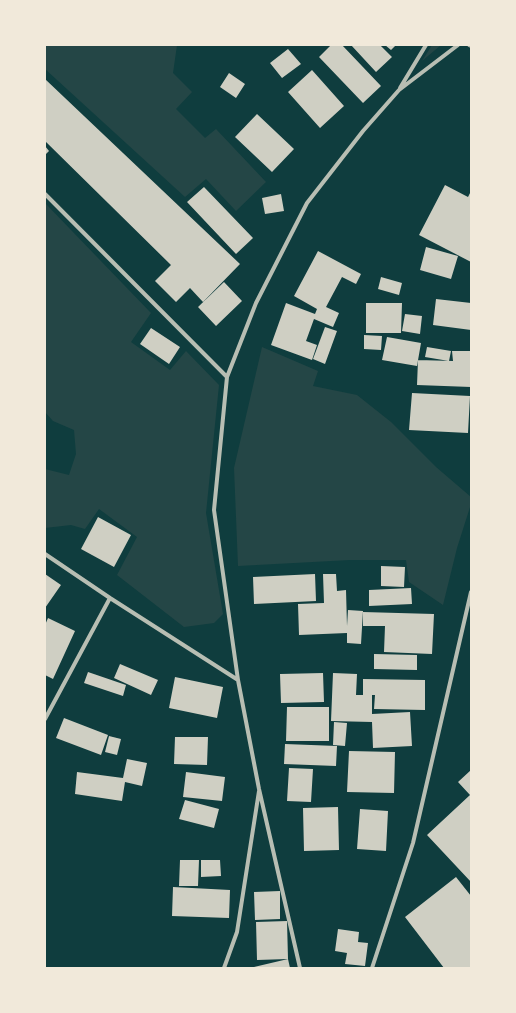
<!DOCTYPE html>
<style>
body{margin:0}
#map{position:relative;width:516px;height:1013px;overflow:hidden;background:#0f3d3e;font-family:Signika,sans-serif}
canvas{display:block}
.frame{position:absolute;inset:0;border:46px solid #f1e9da;pointer-events:none}
</style>
<div id="map">
<canvas width="516" height="1013"></canvas>
<div class="frame"></div>
</div>
<script>
const g = document.querySelector('canvas').getContext('2d');
g.lineJoin = 'round';
function paint(path, color) { g.fillStyle = color; g.fill(path, 'evenodd'); }
const toPath = rows => new Path2D(rows.map(r => 'M' + r).join(''));
function trace(path, color, width, dash) { g.strokeStyle = color; g.lineWidth = width; g.lineCap = dash ? 'butt' : 'round'; g.setLineDash(dash || []); g.stroke(path); }
paint(toPath([
 [45,45,177,45,173,73,192,92,176,109,205,138,216,129,266,182,236,211,206,179,185,197,45,69],
 [432,45,441,45,422,61],
 [45,203,151,313,131,342,170,370,186,351,219,385,206,513,223,614,214,623,184,627,117,575,137,537,99,509,85,529,71,525,45,528,45,469,69,475,76,454,74,430,53,421,45,412],
 [262,347,318,371,313,386,357,395,391,422,436,467,471,497,471,504,457,548,443,605,409,582,406,560,350,560,238,566,234,468]
]), '#244646');
paint(toPath([
 [331,45,342,45,381,86,363,103,319,57],
 [351,45,380,45,392,57,376,72],
 [385,45,396,45,391,50],
 [288,49,301,64,282,78,270,63],
 [312,70,344,106,320,128,288,92],
 [229,73,245,84,236,98,220,87],
 [45,79,240,264,203,302,190,288,176,302,155,281,171,265,45,141],
 [257,114,294,149,272,172,235,137],
 [45,146,49,151,45,155],
 [445,185,468,197,471,191,471,262,419,235],
 [204,187,253,238,236,254,187,202],
 [281,194,284,211,265,214,262,198],
 [426,247,458,256,451,279,420,270],
 [318,251,361,274,356,284,342,277,326,307,339,313,333,327,314,319,306,341,317,345,312,360,271,345,286,303,315,314,317,309,294,296],
 [381,277,402,283,399,295,378,289],
 [224,282,242,301,216,326,198,307],
 [436,299,471,303,471,330,433,325],
 [366,303,402,303,401,333,366,333],
 [405,314,422,316,420,334,402,331],
 [325,327,337,331,325,364,313,359],
 [151,328,180,347,169,364,140,344],
 [364,335,382,336,381,350,364,349],
 [387,337,421,343,417,366,382,360],
 [427,347,451,351,449,361,425,357],
 [452,351,471,351,471,387,417,385,418,360,453,361],
 [412,393,470,396,468,433,409,430],
 [98,517,131,535,114,567,81,549],
 [381,566,405,567,404,587,381,586],
 [45,574,61,585,45,608],
 [315,574,316,601,254,604,253,577],
 [323,574,336,574,337,591,346,590,347,626,348,610,363,611,361,644,347,643,347,633,299,635,298,604,324,603],
 [411,588,412,604,369,606,369,590],
 [363,612,434,614,432,654,384,652,385,626,363,626],
 [48,618,75,631,53,679,45,675,45,625],
 [374,654,417,655,417,670,374,669],
 [120,664,158,680,151,695,114,678],
 [88,672,126,685,123,696,84,683],
 [323,673,324,702,281,703,280,674],
 [333,673,357,674,356,695,363,695,363,679,425,680,425,710,374,709,375,695,372,695,372,714,410,712,412,746,373,748,372,722,331,721],
 [175,677,223,687,217,718,169,708],
 [287,707,329,707,329,741,286,741],
 [64,718,108,735,101,755,56,738],
 [334,722,347,723,345,746,333,745],
 [109,736,121,739,117,755,105,752],
 [175,737,208,737,207,765,174,764],
 [285,744,337,746,336,766,284,764],
 [349,751,395,752,394,793,347,792],
 [127,759,147,763,142,786,125,782,122,801,75,794,77,772,123,778],
 [289,768,313,769,311,802,287,801],
 [471,770,471,882,427,835,470,795,458,782],
 [186,772,225,777,222,801,183,797],
 [185,800,219,809,214,828,179,819],
 [338,807,339,850,304,851,303,808],
 [360,809,388,811,386,851,357,849],
 [180,860,199,860,198,886,179,886],
 [201,860,220,860,221,876,201,877],
 [456,877,471,896,471,968,444,968,405,917],
 [173,887,230,890,229,918,172,916],
 [280,891,280,919,255,920,254,892],
 [287,921,288,959,257,960,256,922],
 [338,929,359,932,358,942,368,943,365,966,345,964,347,953,335,951],
 [288,959,290,968,255,968,254,967]
]), '#cfcfc3');
trace(toPath([
 [469,45,471,46],
 [400,88,426,45],
 [45,194,227,377],
 [45,554,110,598,238,680],
 [45,719,110,598],
 [224,968,237,932,259,791],
 [300,968,259,789,238,680,214,510,227,377,256,303,307,203,363,131,399,90,458,45],
 [372,968,413,843,471,592]
]), '#b8beb3', 4);
</script>
